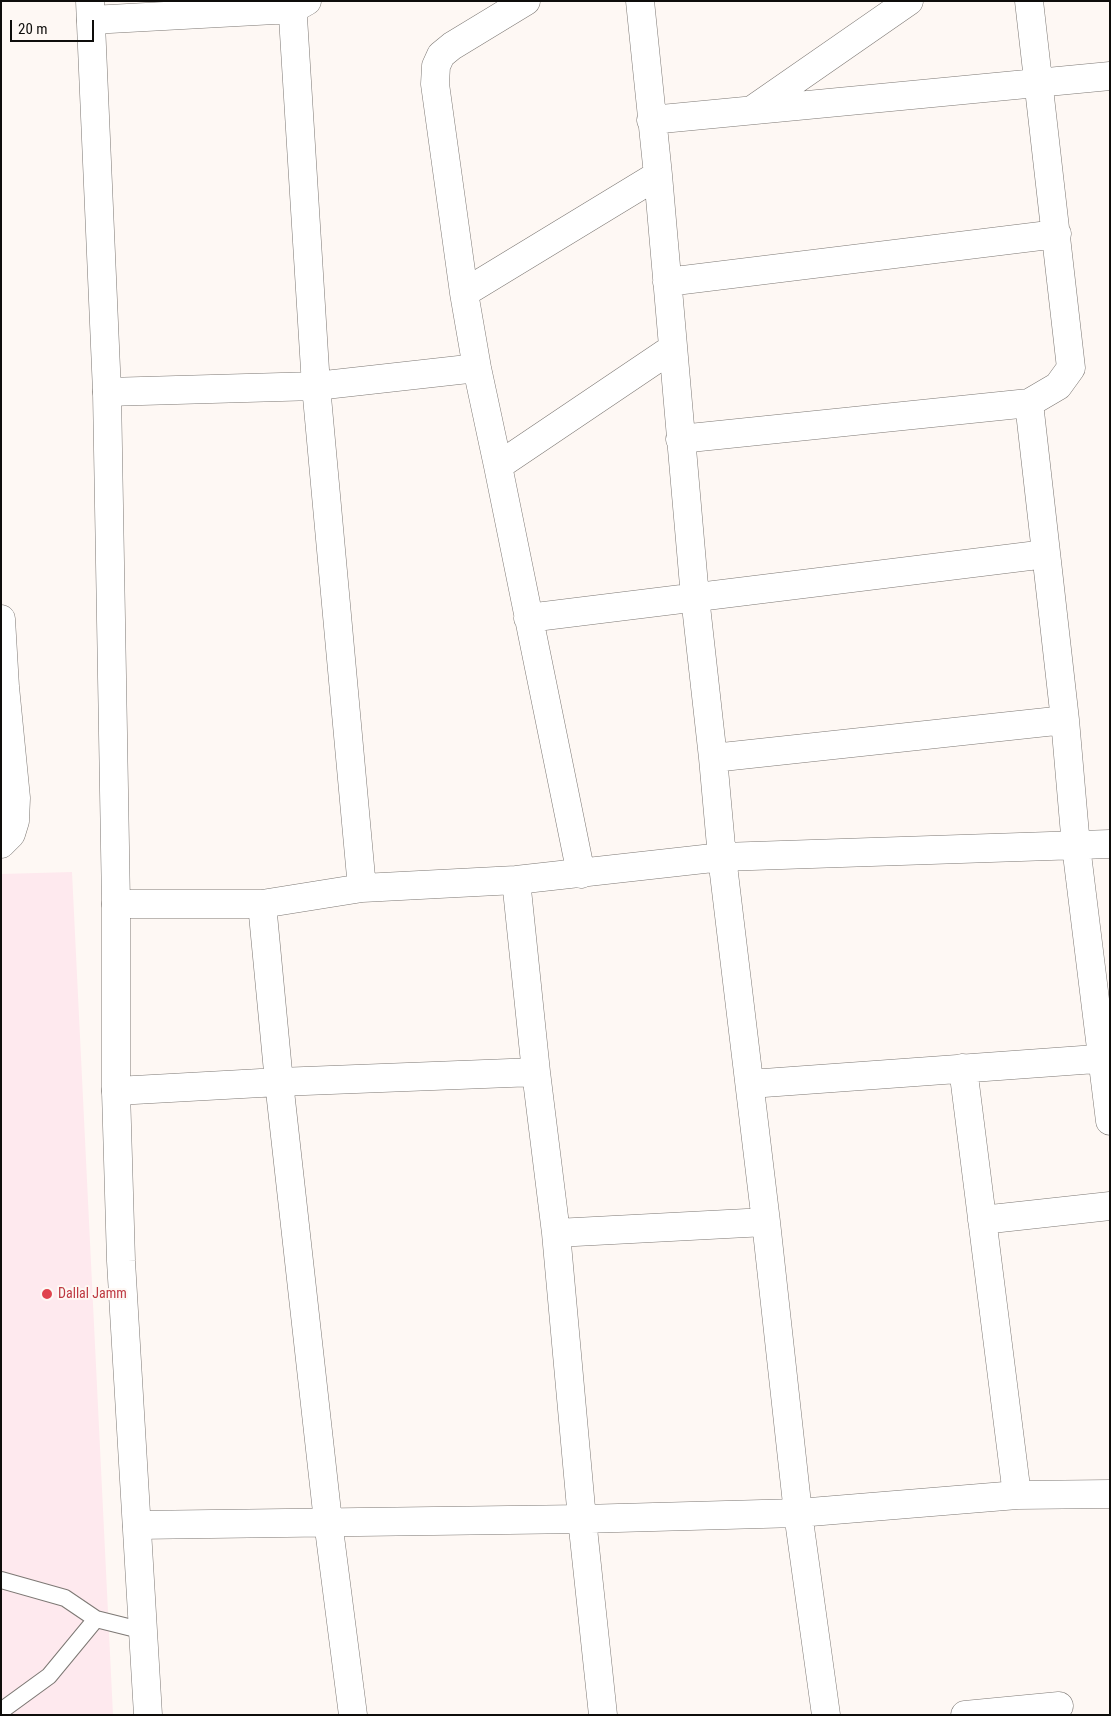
<!DOCTYPE html>
<style>
body{margin:0}
#map{position:relative;width:1111px;height:1716px;overflow:hidden;background:#fef8f4;font-family:"Roboto Condensed",sans-serif}
canvas{display:block}
.frame{position:absolute;inset:0;border:2px solid #0e0d0b;pointer-events:none}
.scale{position:absolute;left:10px;top:20px;width:84px;height:22px;box-sizing:border-box;border:2px solid #0e0d0b;border-top:0;padding-left:6px;font-size:15px;line-height:18px;white-space:nowrap;color:#0e0d0b;-webkit-text-stroke:4px #fef8f4;paint-order:stroke}
</style>
<div id="map">
<canvas width="1111" height="1716"></canvas>
<div class="frame"></div>
<div class="scale">20 m</div>
</div>
<script>
const g = document.querySelector('canvas').getContext('2d');
g.lineJoin = 'round';
function paint(path, color) { g.fillStyle = color; g.fill(path, 'evenodd'); }
const toPath = rows => new Path2D(rows.map(r => 'M' + r).join(''));
function trace(path, color, width, dash) { g.strokeStyle = color; g.lineWidth = width; g.lineCap = dash ? 'butt' : 'round'; g.setLineDash(dash || []); g.stroke(path); }
function drawText(font, color, halo, rows, align = 'center') {
  g.font = font + ' "Roboto Condensed",sans-serif'; g.lineWidth = 4; g.setLineDash([]); g.textBaseline = 'middle'; g.strokeStyle = halo; g.fillStyle = color; for (const [text, x, y, turn = 0] of rows) {
    g.save(); g.translate(x, y); g.rotate((+turn || 0) * Math.PI / 180); g.textAlign = isNaN(turn) ? turn : align; if (halo) g.strokeText(text, 0, 0); g.fillText(text, 0, 0); g.restore();
  }
}
paint(toPath([
 [72,872,113,1715,1,1715,1,874]
]), '#fee9ee');
const lane = toPath([
 [1,1580,65,1598,96,1619,144,1631],
 [1,1711,49,1676,96,1619]
]);
const street = toPath([
 [292,1,316,386,362,888],
 [526,1,452,46,441,55,436,66,435,84,464,293,477,368,498,466,581,874],
 [640,1,658,175,695,597,713,758,722,857,766,1222,798,1513,826,1715],
 [91,20,293,9,307,1],
 [752,110,909,1],
 [651,120,1110,76],
 [667,282,1057,234],
 [464,293,658,175],
 [107,392,316,386,477,368],
 [1029,403,1065,720,1076,846,1110,1121],
 [680,439,1029,403,1058,386,1071,368,1029,1],
 [498,466,673,348],
 [528,618,1046,554],
 [1,619,5,687,16,798,15,821,11,834,1,844],
 [713,758,1065,720],
 [516,880,536,1072,556,1233,582,1519,603,1715],
 [116,904,262,904,362,888,516,880,722,857,1110,844],
 [262,904,279,1082,328,1521,353,1715],
 [963,1068,1017,1495],
 [750,1084,1110,1058],
 [116,1091,279,1082,536,1072],
 [982,1220,1110,1206],
 [556,1233,766,1222],
 [137,1525,582,1519,798,1513,1017,1495,1110,1494],
 [965,1715,1059,1706]
]);
const secondary = toPath([
 [90,1,107,392,116,904,116,1091,121,1261,148,1715]
]);
trace(lane, '#7d7874', 18);
trace(street, '#7d7874', 29);
trace(secondary, '#7d7874', 29);
trace(lane, '#fff', 16);
trace(street, '#fff', 28);
trace(secondary, '#fff', 28);
for (const [x, y, r, color] of [
 [47,1294,6,"#e0444e"]
]) { const dot = new Path2D(); dot.arc(x, y, r, 0, 2 * Math.PI); g.fillStyle = color; g.fill(dot); trace(dot, '#fef8f4', 2); }
drawText('14px', '#be3a42', '#fef8f4', [
 ["Dallal Jamm",58,1294]
], 'left');
</script>
